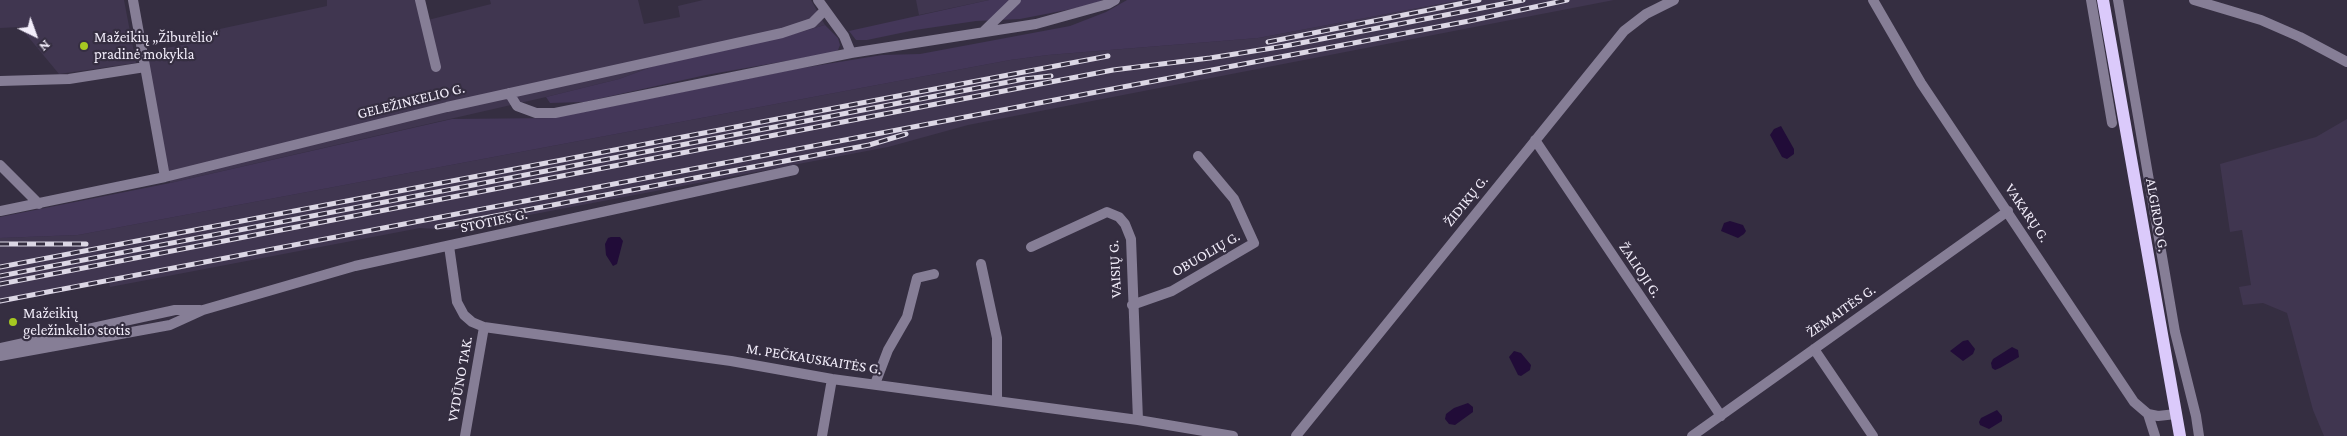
<!DOCTYPE html>
<meta charset="utf-8">
<style>
body{margin:0}
#map{position:relative;width:2347px;height:436px;overflow:hidden;background:#352e41;font-family:"Crimson Pro",serif}
canvas{display:block}
.north{position:absolute;left:10px;top:10px;width:50px;height:50px;-webkit-text-stroke:4px #352e41;paint-order:stroke;rotate:138deg;font-size:14px;font-weight:700;line-height:20px;text-align:center;color:#f2edfa}
.north::after{content:'';display:block;margin:auto;width:18px;height:22px;background:#f2edfa;clip-path:polygon(50% 0,100% 100%,50% 72%,0 100%)}
</style>
<div id="map">
<canvas width="2347" height="436"></canvas>
<div class="north">N</div>
</div>
<script>
const g = document.querySelector('canvas').getContext('2d');
g.lineJoin = 'round';
function paint(path, color) { g.fillStyle = color; g.fill(path, 'evenodd'); }
const toPath = rows => new Path2D(rows.map(r => 'M' + r).join(''));
function trace(path, color, width, dash) { g.strokeStyle = color; g.lineWidth = width; g.lineCap = dash ? 'butt' : 'round'; g.setLineDash(dash || []); g.stroke(path); }
function drawText(font, color, halo, rows, align = 'center') {
  g.font = font + ' "Crimson Pro",serif'; g.lineWidth = 4.5; g.setLineDash([]); g.textBaseline = 'middle'; g.strokeStyle = halo; g.fillStyle = color; for (const [text, x, y, turn = 0] of rows) {
    g.save(); g.translate(x, y); g.rotate((+turn || 0) * Math.PI / 180); g.textAlign = isNaN(turn) ? turn : align; if (halo) g.strokeText(text, 0, 0); g.fillText(text, 0, 0); g.restore();
  }
}
paint(toPath([
 [0,0,124,0,136,63,59,74,20,27,0,28],
 [327,0,423,0,428,20,491,4,490,0,638,0,644,24,680,17,678,6,703,0,811,0,825,25,779,38,654,66,619,79,546,97,170,183,146,52,187,44,201,33,327,6],
 [916,0,989,0,919,15],
 [1461,0,1614,0,968,125,888,147,450,230,420,228,110,287,109,282,0,304,0,238,78,235,1010,60,1048,55,1258,38],
 [2347,119,2347,436,2324,436,2313,410,2287,313,2263,303,2243,305,2239,287,2251,285,2242,230,2230,232,2220,164,2316,137]
]), '#403650');
paint(toPath([
 [989,0,1103,0,1087,6,1020,19,976,21,915,30,867,40,856,40,849,31],
 [1127,0,1461,0,1258,38,1048,55,1010,60,78,235,0,238,0,217,170,183,452,119,553,118,796,69,882,55,920,54,1070,26,1106,12],
 [825,25,838,38,840,45,838,50,832,53,706,75,584,102,550,103,546,97,619,79,654,66,779,38]
]), '#443759');
paint(toPath([
 [1781,126,1794,149,1794,154,1787,159,1782,157,1770,135,1774,129],
 [1730,221,1743,225,1746,231,1744,234,1738,238,1721,231,1724,223],
 [611,237,620,237,623,241,617,264,613,266,606,255,605,244,608,238],
 [1968,340,1975,349,1973,354,1963,361,1950,351,1963,341],
 [2012,347,2018,350,2019,357,2000,368,1995,370,1992,368,1991,363,1993,359],
 [1514,351,1521,353,1531,365,1530,370,1521,376,1518,375,1509,357],
 [1468,403,1473,407,1473,412,1455,425,1449,424,1445,419,1446,414,1454,408],
 [1997,410,2002,416,2002,421,1989,429,1980,425,1979,422,1981,418]
]), '#210c38');
trace(toPath([
 [133,0,165,177],
 [420,0,436,67],
 [818,0,844,36,851,53,1036,24,1108,4,1115,0],
 [1873,0,1921,83,2134,402,2148,414,2158,416,2176,414],
 [2091,0,2112,123],
 [2118,0,2175,332,2196,416,2199,436],
 [2194,0,2261,20,2300,37,2347,62],
 [984,31,1016,0],
 [0,81,69,79,145,67],
 [509,93,517,106,536,113,555,113,851,53],
 [1535,140,1721,416],
 [0,165,39,204],
 [0,211,165,177,447,107,782,33,812,23,824,11],
 [449,246,457,302,464,315,472,322,484,327,731,361,832,379,1138,420,1233,436],
 [1031,247,1107,212,1119,217,1125,224,1131,239,1138,420],
 [981,264,997,338,997,401],
 [1132,305,1172,291,1254,243,1234,199,1198,156],
 [0,348,175,310,200,310],
 [1814,349,1873,436],
 [0,356,170,325,203,310,355,266,794,170],
 [875,384,888,350,907,317,917,278,934,274],
 [2148,414,2155,436],
 [465,436,484,327],
 [822,436,832,379],
 [1296,436,1624,31,1646,14,1674,0],
 [1692,436,2008,211]
]), '#867e96', 10);
trace(toPath([
 [2103,0,2180,436]
]), '#dbcafb', 12);
const rail = toPath([
 [1268,42,1479,0],
 [437,227,869,145,906,134],
 [0,244,86,244],
 [0,267,1108,56],
 [0,276,1024,79,1051,76],
 [0,284,1113,70,1210,58,1285,46,1523,0],
 [0,301,1469,21,1567,0]
]);
trace(rail, '#dcd7e5', 5);
trace(rail, '#352e41', 3, [9]);
for (const [x, y, r, color] of [
 [84,46,5,"#a6c821"],
 [13,322,5,"#a6c821"]
]) { const dot = new Path2D(); dot.arc(x, y, r, 0, 2 * Math.PI); g.fillStyle = color; g.fill(dot); trace(dot, '#352e41', 2); }
drawText('15px', '#f2edfa', '#352e41', [
 ["Mažeikių „Žiburėlio“",94,37],
 ["pradinė mokykla",94,54],
 ["Mažeikių",23,313],
 ["geležinkelio stotis",23,330]
], 'left');
drawText('15px', '#f2edfa', '#352e41', [
 ["GELEŽINKELIO G.",411,101,-14],
 ["ŽIDIKŲ G.",1466,201,-51],
 ["VAKARŲ G.",2027,213,56],
 ["ALGIRDO G.",2157,215,80],
 ["STOTIES G.",494,221,-12],
 ["OBUOLIŲ G.",1206,254,-30],
 ["VAISIŲ G.",1115,269,-93],
 ["ŽALIOJI G.",1640,270,56],
 ["ŽEMAITĖS G.",1841,311,-35],
 ["M. PEČKAUSKAITĖS G.",814,359,9],
 ["VYDŪNO TAK.",460,379,-80]
]);
</script>
